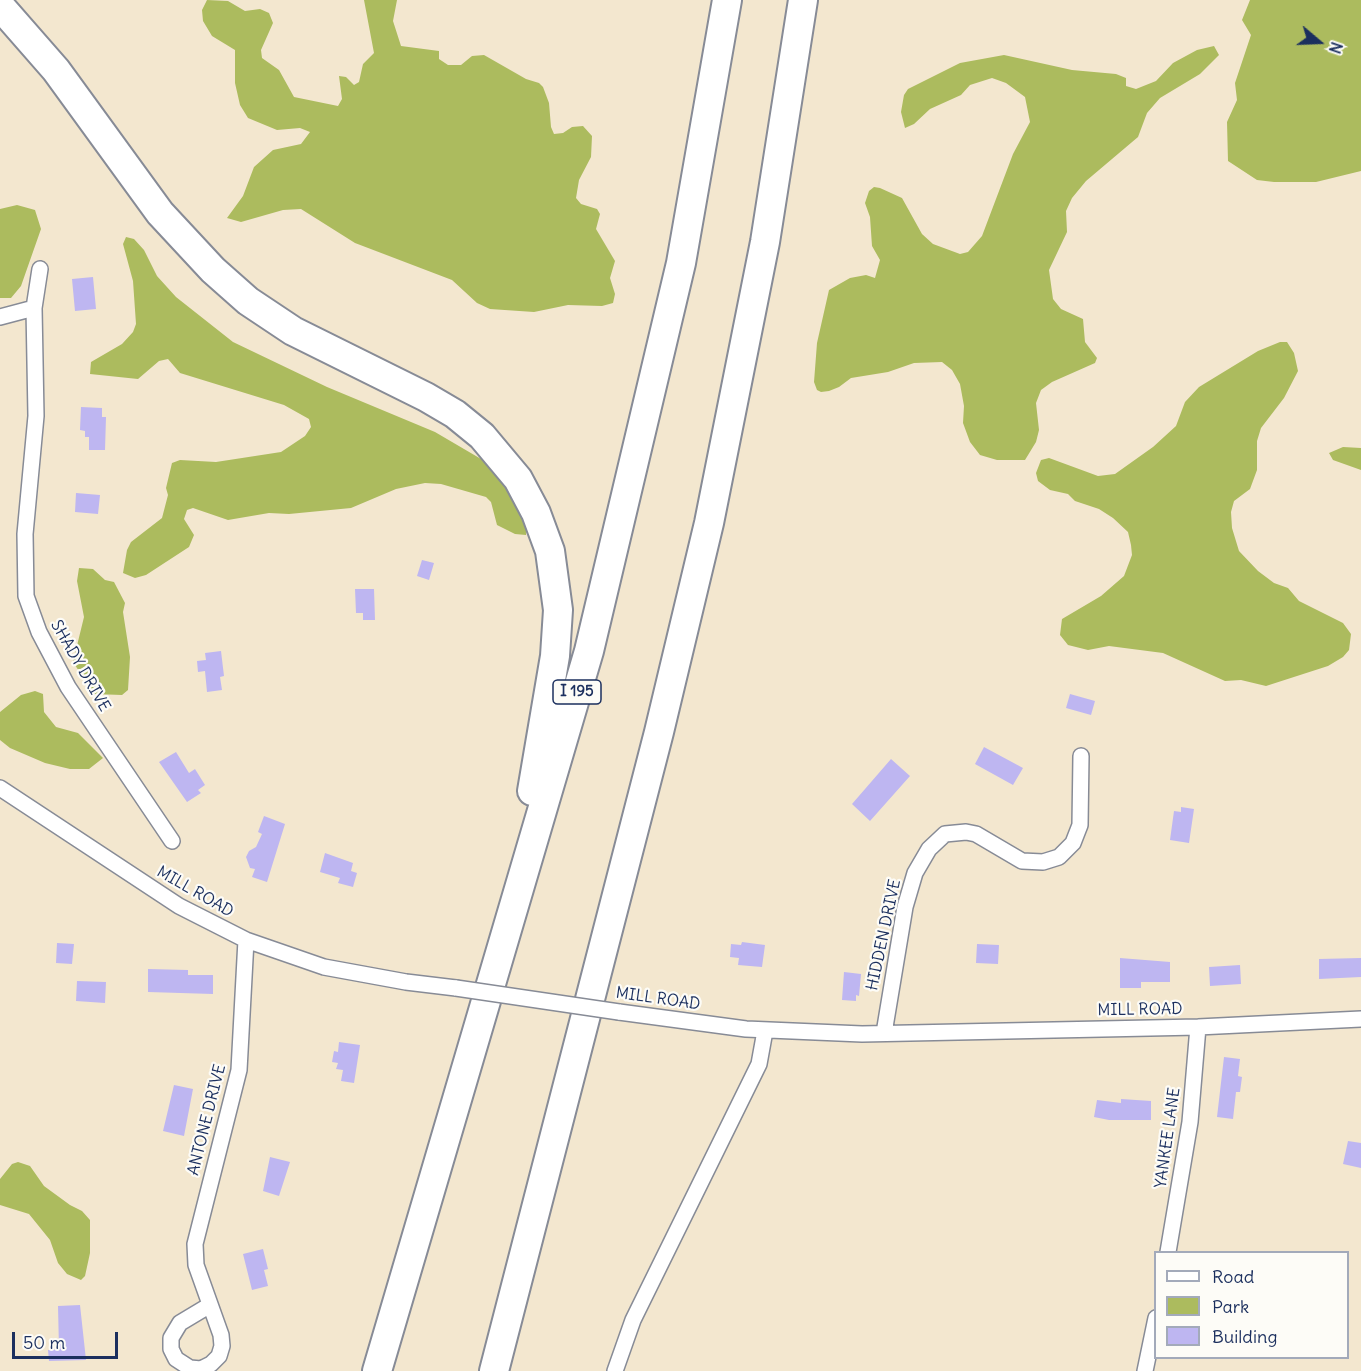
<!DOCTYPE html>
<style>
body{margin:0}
#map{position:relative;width:1361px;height:1371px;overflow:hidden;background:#f3e7cf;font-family:Delius,sans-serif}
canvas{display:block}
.legend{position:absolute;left:1154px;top:1251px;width:195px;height:108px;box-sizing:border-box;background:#fdfcf7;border:2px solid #a3aaba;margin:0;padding:8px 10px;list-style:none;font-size:18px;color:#1b2f5e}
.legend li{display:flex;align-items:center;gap:12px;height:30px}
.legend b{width:30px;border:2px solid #a3aaba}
.north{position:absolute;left:1289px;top:12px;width:60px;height:60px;-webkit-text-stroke:4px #fdfcf7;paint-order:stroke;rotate:109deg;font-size:16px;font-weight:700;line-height:24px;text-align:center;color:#1b2f5e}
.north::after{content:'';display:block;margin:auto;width:21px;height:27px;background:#1b2f5e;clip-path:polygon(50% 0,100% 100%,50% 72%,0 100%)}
.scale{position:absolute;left:12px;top:1332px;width:106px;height:27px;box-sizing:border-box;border:3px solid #1b2f5e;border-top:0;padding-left:8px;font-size:18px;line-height:21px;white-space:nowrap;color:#1b2f5e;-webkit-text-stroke:4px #fdfcf7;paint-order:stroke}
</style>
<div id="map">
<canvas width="1361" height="1371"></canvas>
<ul class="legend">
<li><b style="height:8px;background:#fff"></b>Road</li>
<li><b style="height:16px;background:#acbb5e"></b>Park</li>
<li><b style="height:16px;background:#beb6f1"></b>Building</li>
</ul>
<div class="north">N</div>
<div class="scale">50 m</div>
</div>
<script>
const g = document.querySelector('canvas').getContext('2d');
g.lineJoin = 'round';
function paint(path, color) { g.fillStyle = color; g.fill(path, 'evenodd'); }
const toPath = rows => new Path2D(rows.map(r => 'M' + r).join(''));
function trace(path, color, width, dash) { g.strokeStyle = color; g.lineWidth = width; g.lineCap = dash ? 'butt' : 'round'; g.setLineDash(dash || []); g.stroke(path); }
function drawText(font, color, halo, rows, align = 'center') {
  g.font = font + ' Delius,sans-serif'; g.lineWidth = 4.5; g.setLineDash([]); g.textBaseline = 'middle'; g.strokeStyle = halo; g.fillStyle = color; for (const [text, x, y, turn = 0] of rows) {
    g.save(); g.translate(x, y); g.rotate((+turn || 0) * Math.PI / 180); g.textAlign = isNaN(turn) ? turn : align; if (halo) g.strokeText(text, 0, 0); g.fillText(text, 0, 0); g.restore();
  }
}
paint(toPath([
 [207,0,228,1,245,11,260,9,269,13,273,23,261,50,262,58,279,70,294,97,338,106,342,99,339,76,346,77,354,85,359,82,363,64,374,53,364,0,397,0,393,21,401,46,439,51,439,59,448,65,461,65,472,56,484,55,526,79,539,83,543,87,549,103,551,127,554,134,563,133,572,127,583,126,592,136,591,157,579,180,576,198,581,204,597,209,600,214,596,229,615,261,610,278,615,294,613,303,602,306,568,305,534,312,490,309,477,303,452,280,355,243,301,209,283,210,241,222,227,218,243,196,254,167,273,150,301,144,310,132,300,128,277,130,248,118,240,105,235,83,235,50,212,36,203,21,202,10],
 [1250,0,1361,0,1361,171,1316,182,1274,182,1257,180,1228,161,1227,122,1237,100,1235,83,1251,35,1242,20],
 [1214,46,1219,55,1200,74,1160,98,1147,113,1138,137,1086,181,1072,198,1066,211,1067,232,1049,270,1053,299,1061,309,1083,319,1085,342,1097,358,1095,363,1052,382,1041,390,1036,403,1039,430,1036,442,1025,460,997,460,980,455,970,442,963,423,964,406,960,384,952,370,942,362,914,363,888,372,851,378,839,387,829,391,821,392,817,390,814,382,817,343,829,290,850,278,866,275,875,278,880,260,872,246,870,217,865,203,869,191,874,187,880,188,902,198,922,234,933,244,960,254,968,252,982,236,1013,154,1030,122,1025,97,1006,83,992,78,970,85,961,95,930,109,914,124,905,128,901,112,904,95,908,89,960,63,1004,55,1072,70,1116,74,1126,78,1126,86,1136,89,1156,81,1173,63,1197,50],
 [17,205,35,210,41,229,21,286,11,298,0,298,0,209],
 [126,237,134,239,144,250,157,276,176,297,233,342,327,387,435,432,493,466,527,506,526,535,515,534,497,525,491,502,486,497,441,484,425,483,396,489,351,508,289,514,269,513,228,520,193,508,187,510,184,519,194,535,189,547,146,575,135,578,123,573,127,550,131,542,162,518,168,495,166,488,172,463,180,460,216,462,281,452,305,436,311,427,309,419,284,405,180,373,168,359,159,361,138,379,90,374,91,362,122,344,133,332,136,324,133,281,123,244],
 [1280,342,1287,342,1294,353,1298,371,1284,398,1261,428,1257,441,1257,470,1250,489,1234,501,1231,512,1232,528,1239,551,1258,571,1274,583,1288,588,1299,601,1343,623,1351,634,1349,650,1343,657,1328,666,1266,686,1241,680,1225,681,1163,653,1109,646,1088,650,1068,645,1060,635,1062,619,1101,596,1124,576,1132,555,1131,545,1128,532,1113,518,1099,509,1075,501,1068,494,1050,490,1038,481,1036,473,1041,460,1049,458,1098,476,1115,474,1153,447,1176,426,1185,402,1199,387,1258,351],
 [1343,447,1361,448,1361,470,1333,460,1329,453],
 [79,568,93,569,105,580,114,582,125,603,123,612,130,657,128,690,122,695,94,694,73,662,84,617,77,581],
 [35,691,43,694,44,712,56,727,78,733,103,758,89,769,70,769,45,763,10,748,0,740,0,712,21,695],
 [18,1162,30,1166,44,1186,70,1205,82,1211,90,1220,90,1253,85,1276,81,1280,67,1274,58,1263,50,1240,29,1214,0,1205,0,1179,12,1164]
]), '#acbb5e');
paint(toPath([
 [93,277,96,309,75,311,72,279],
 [81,407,102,408,102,417,106,417,105,450,89,450,89,437,85,437,85,431,80,430],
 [76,493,100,495,98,514,75,512],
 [422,560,434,563,429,580,417,576],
 [355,589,374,589,375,620,363,620,363,613,356,613],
 [221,651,224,676,220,677,222,690,207,692,205,671,198,672,197,661,206,660,205,653],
 [1070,694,1095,701,1091,715,1066,708],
 [984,747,1023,768,1013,785,975,764],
 [176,752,189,773,195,769,205,785,198,790,201,793,187,802,159,762],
 [891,759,910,776,870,821,852,804],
 [1181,807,1194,809,1189,843,1170,840,1174,811,1181,812],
 [264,816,285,824,267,882,252,877,255,869,250,868,246,857,249,851,256,847,262,834,258,832],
 [325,853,353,863,351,871,357,873,353,887,338,883,340,878,320,872],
 [742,942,765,945,762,967,738,965,739,958,730,957,731,944,741,945],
 [57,943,74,944,72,964,56,963],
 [977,944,999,945,998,964,976,963],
 [1120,958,1170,962,1170,982,1141,982,1141,988,1120,988],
 [1361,958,1361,977,1319,979,1319,959],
 [1240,965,1241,984,1210,986,1209,967],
 [148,969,188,970,188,975,213,975,213,994,148,992],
 [844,972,861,974,859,996,856,995,856,1001,842,1000],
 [77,981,106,982,105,1003,76,1001],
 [339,1042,360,1045,354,1083,341,1081,343,1070,336,1069,338,1063,332,1062,334,1051,338,1052],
 [1224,1057,1240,1059,1238,1076,1242,1077,1240,1092,1236,1092,1233,1119,1217,1117],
 [174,1085,193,1089,184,1136,163,1131],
 [1121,1099,1151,1101,1151,1120,1109,1120,1094,1117,1097,1100,1121,1103],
 [1348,1141,1361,1143,1361,1168,1343,1164],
 [270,1157,290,1162,279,1196,263,1191],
 [263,1249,268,1269,264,1270,268,1286,252,1290,243,1254],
 [80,1305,86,1360,49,1361,48,1350,59,1349,58,1306]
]), '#beb6f1');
const minor = toPath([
 [40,269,34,308,36,416,25,534,26,596,39,632,68,687,172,841],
 [0,317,34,308],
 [0,788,179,906,246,940,324,967,406,982,456,988],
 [619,1012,746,1029,862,1034,1198,1027,1361,1019],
 [884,1033,905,907,915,873,929,849,945,834,966,832,976,834,1022,861,1043,862,1059,857,1073,843,1080,825,1081,756],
 [1168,1252,1190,1122,1198,1027],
 [210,1305,180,1323,171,1338,171,1349,176,1359,190,1368,201,1369,211,1364,219,1356,222,1346,221,1335,196,1265,195,1244,239,1070,246,940],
 [615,1371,633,1320,759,1064,765,1031],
 [1145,1371,1156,1318]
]);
const motorway = toPath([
 [0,6,56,70,160,213,213,270,248,301,293,331,426,397,455,414,482,436,518,479,536,513,550,551,558,610,555,656,532,791],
 [377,1371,589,651,681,263,727,0],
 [494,1371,659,732,709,523,765,242,803,0]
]);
trace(minor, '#878b96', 18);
trace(motorway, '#878b96', 32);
trace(minor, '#fff', 15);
trace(motorway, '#fff', 28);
const minorBridge = toPath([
 [456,988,619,1012]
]);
trace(minorBridge, '#878b96', 18, []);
trace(minorBridge, '#fff', 15);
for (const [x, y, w] of [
 [577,692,48]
]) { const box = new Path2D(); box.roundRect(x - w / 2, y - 12, w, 24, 4.5); g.fillStyle = '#fdfcf7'; g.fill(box); trace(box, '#1b2f5e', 1.5); }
drawText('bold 15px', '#1b2f5e', null, [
 ["I 195",577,692]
]);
drawText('16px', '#1b2f5e', '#fdfcf7', [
 ["SHADY DRIVE",80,666,60],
 ["MILL ROAD",195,892,30],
 ["HIDDEN DRIVE",884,935,-78],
 ["MILL ROAD",658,999,8],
 ["MILL ROAD",1140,1010,-1],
 ["ANTONE DRIVE",207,1120,-76],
 ["YANKEE LANE",1168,1138,-82]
]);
</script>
